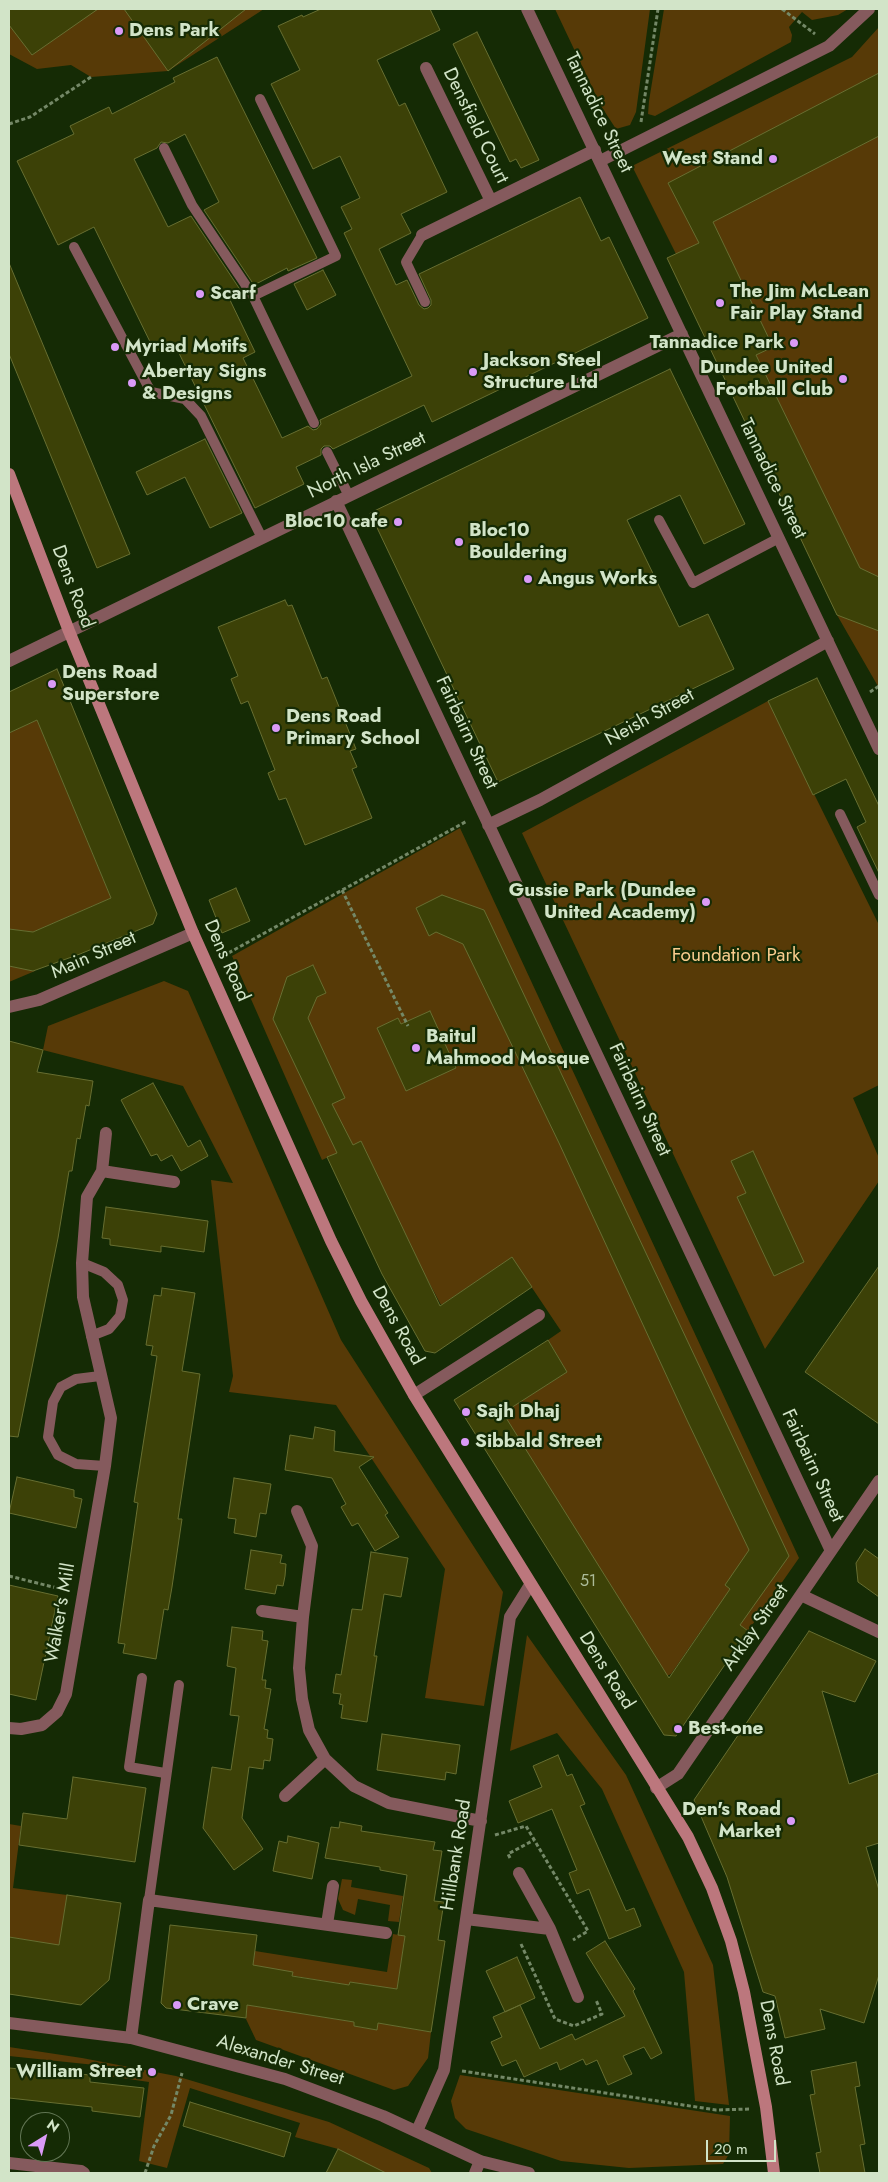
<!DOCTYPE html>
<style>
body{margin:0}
#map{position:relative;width:888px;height:2182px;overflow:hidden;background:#152b05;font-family:Jost,sans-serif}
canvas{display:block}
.frame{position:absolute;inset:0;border:10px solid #d2e4c8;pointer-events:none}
.north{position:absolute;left:20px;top:2112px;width:50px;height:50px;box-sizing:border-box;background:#152b05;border:1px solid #617553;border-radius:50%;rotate:36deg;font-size:14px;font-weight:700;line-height:20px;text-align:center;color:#d2e4c8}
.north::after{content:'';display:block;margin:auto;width:18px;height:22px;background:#da9af7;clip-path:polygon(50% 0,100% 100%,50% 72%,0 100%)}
.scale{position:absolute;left:706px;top:2140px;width:70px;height:22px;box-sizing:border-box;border:2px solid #d2e4c8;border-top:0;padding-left:6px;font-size:15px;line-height:18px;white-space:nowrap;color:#d2e4c8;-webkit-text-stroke:4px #152b05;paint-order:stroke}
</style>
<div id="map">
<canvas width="888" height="2182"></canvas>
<div class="frame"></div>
<div class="north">N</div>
<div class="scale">20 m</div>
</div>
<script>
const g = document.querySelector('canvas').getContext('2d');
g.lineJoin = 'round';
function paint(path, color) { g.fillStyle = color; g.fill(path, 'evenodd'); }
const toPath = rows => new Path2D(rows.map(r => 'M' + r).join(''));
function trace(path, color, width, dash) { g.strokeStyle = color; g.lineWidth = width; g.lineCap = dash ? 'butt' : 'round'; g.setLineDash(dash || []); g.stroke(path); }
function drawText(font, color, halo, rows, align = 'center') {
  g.font = font + ' Jost,sans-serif'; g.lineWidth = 4.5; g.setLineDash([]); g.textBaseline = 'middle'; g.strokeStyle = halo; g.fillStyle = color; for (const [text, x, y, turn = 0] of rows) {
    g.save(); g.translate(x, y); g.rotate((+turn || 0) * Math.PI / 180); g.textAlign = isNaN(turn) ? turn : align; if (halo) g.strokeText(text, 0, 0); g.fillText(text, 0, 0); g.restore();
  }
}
paint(toPath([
 [9,9,264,9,168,71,91,77,71,65,37,69,9,54],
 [555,9,650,9,636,112,630,125,616,129,601,106],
 [664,9,848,9,838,15,812,20,802,12,789,27,792,35,791,42,655,116,648,114,649,101],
 [879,27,879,688,837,615,667,258,676,254,632,166,852,57],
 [768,701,879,925,879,1085,853,1098,879,1158,879,1181,765,1349,522,833],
 [37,720,111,898,33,932,9,929,9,733],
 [460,828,799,1558,748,1631,716,1609,671,1674,667,1676,502,1413,567,1372,548,1340,561,1331,512,1258,441,1305,416,1258,361,1142,322,1160,232,956],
 [9,966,35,971,9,982],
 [164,981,188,991,341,1340,503,1592,484,1706,425,1698,445,1569,336,1405,229,1392,233,1376,211,1180,233,1183,183,1086,43,1050,48,1026],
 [527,1635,626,1775,713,1965,729,2105,695,2101,684,1972,602,1789,557,1733,510,1751],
 [9,1824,21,1826,13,1888,67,1895,56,1968,36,1965,40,1942,9,1937],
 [342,1879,352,1880,351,1887,403,1896,399,1922,388,1921,390,1905,358,1899,355,1915,343,1910,338,1899],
 [393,1934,405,1936,397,1989,350,1982,349,1985,252,1969,255,1951,387,1972],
 [247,2005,354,2022,354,2026,377,2030,378,2023,431,2032,428,2058,408,2086,394,2090,256,2040,246,2019],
 [9,2047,82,2058,176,2076,329,2122,429,2168,432,2173,378,2173,338,2149,295,2137,300,2123,190,2088,167,2168,139,2161,149,2082,94,2074,95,2065,9,2056],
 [460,2075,730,2116,729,2154,723,2164,629,2168,561,2161,466,2129,455,2118,451,2101]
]), '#573a07');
const building = toPath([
 [9,9,98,9,32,55,9,25,9,9],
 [124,9,246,9,168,71,124,9],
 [321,9,430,9,440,30,377,60,399,106,405,103,447,192,401,214,411,233,379,249,396,285,407,280,419,305,424,309,428,308,431,305,431,300,419,274,580,197,601,241,609,237,648,318,432,422,424,405,333,449,330,446,324,446,321,449,321,455,296,467,304,484,255,508,174,343,155,352,94,227,58,245,17,161,74,134,70,126,109,107,112,114,175,82,173,78,217,57,317,258,288,271,287,268,254,285,204,210,219,202,185,134,168,143,161,142,157,148,134,159,168,227,191,216,241,291,229,298,255,352,243,358,282,438,308,426,313,430,317,429,321,424,320,420,412,376,344,233,352,229,341,207,360,198,340,156,313,169,271,84,300,70,278,26,302,15,303,17,321,9],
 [477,32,539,160,521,168,516,159,510,162,453,44,477,32],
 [879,73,879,136,713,222,773,347,756,355,860,568,879,577,879,631,837,615,667,258,699,243,668,183,879,73],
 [9,263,130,554,97,568,9,354,9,263],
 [323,270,336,295,307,310,294,284,323,270],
 [670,369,745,524,704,544,680,495,627,520,679,627,708,614,734,669,498,782,370,513,670,369],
 [205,439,242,513,210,528,185,477,147,495,136,472,205,439],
 [285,600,288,606,292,605,322,679,327,677,356,749,350,751,357,767,352,769,372,818,305,845,286,798,279,800,268,773,275,770,248,701,241,704,231,679,238,676,218,627,285,600],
 [57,669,157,914,153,924,80,954,33,971,9,966,9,929,33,932,111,898,37,720,9,733,9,692,57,669],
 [817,678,879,806,879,873,857,827,866,822,846,779,813,795,768,701,817,678],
 [236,888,250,921,222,933,209,900,236,888],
 [442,895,484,910,789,1556,740,1625,748,1631,676,1736,664,1735,454,1400,548,1340,567,1372,503,1413,669,1678,730,1589,725,1585,749,1550,687,1420,559,1143,463,944,436,932,429,936,416,908,442,895],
 [313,965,326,993,317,997,308,1018,345,1098,332,1104,353,1145,361,1141,440,1306,512,1257,532,1287,435,1353,425,1351,382,1274,327,1157,337,1153,273,1019,287,977,313,965],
 [430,1011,456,1068,406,1091,377,1028,398,1018,401,1024,430,1011],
 [9,1041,43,1050,37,1072,93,1081,89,1106,86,1105,80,1139,77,1138,72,1171,69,1171,58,1238,18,1437,9,1436,9,1041],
 [153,1083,188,1147,200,1140,208,1156,181,1171,172,1155,161,1161,157,1154,151,1156,121,1100,153,1083],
 [753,1151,804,1262,774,1276,737,1197,746,1193,731,1161,753,1151],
 [106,1207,208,1221,204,1252,161,1246,161,1252,110,1245,110,1239,102,1238,106,1207],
 [879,1266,879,1424,805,1372,879,1266],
 [162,1288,195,1293,182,1371,200,1374,178,1519,182,1519,172,1587,168,1610,164,1609,156,1659,123,1653,125,1644,118,1643,138,1503,134,1502,157,1356,151,1355,153,1346,146,1345,154,1295,161,1296,162,1288],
 [315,1427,335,1431,334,1451,374,1457,359,1467,388,1513,385,1515,399,1537,375,1551,358,1523,352,1526,341,1507,346,1504,332,1478,285,1470,290,1435,313,1439,315,1427],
 [17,1477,74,1490,74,1497,82,1499,76,1528,9,1513,17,1477],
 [234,1478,271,1484,266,1514,260,1513,256,1537,234,1533,236,1519,228,1518,234,1478],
 [865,1549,879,1559,879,1597,858,1582,856,1563,865,1549],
 [251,1550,282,1555,280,1563,286,1564,285,1576,283,1586,277,1585,275,1594,245,1589,251,1550],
 [371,1552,408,1558,401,1597,384,1594,374,1656,377,1656,367,1722,341,1718,343,1705,339,1704,341,1694,333,1693,336,1674,341,1675,352,1609,362,1610,371,1552],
 [9,1585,58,1596,36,1700,9,1694,9,1585],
 [232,1627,263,1631,262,1640,268,1641,262,1680,266,1680,265,1688,271,1689,264,1729,268,1730,267,1738,273,1739,270,1761,264,1760,263,1769,249,1767,242,1818,263,1849,234,1870,203,1828,212,1767,231,1770,239,1716,230,1715,236,1668,227,1666,232,1627],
 [809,1631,876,1661,855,1702,822,1691,849,1784,879,1773,879,1843,866,1847,879,1890,879,1975,864,2023,820,2009,825,2029,785,2038,775,1996,763,1992,727,1877,694,1800,809,1631],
 [382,1734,460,1745,456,1774,446,1772,445,1780,377,1770,382,1734],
 [558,1755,567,1776,572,1774,585,1804,580,1806,626,1911,634,1908,641,1926,609,1939,589,1889,577,1894,569,1873,577,1870,552,1809,518,1823,509,1801,542,1787,533,1766,558,1755],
 [73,1777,146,1788,135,1862,19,1845,23,1813,67,1819,73,1777],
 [340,1822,362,1826,361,1831,435,1842,433,1850,442,1851,434,1901,444,1902,438,1940,445,1941,431,2032,378,2023,377,2030,354,2026,354,2022,247,2005,246,2018,166,2008,161,2003,170,1925,257,1935,253,1965,293,1972,292,1976,349,1985,350,1982,397,1989,405,1936,398,1935,407,1875,380,1870,380,1867,325,1858,331,1827,339,1828,340,1822],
 [288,1836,319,1843,312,1879,273,1871,279,1841,287,1843,288,1836],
 [67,1895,121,1903,109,1980,81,2005,9,1994,9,1937,59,1945,67,1895],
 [605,1941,635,1989,633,1991,662,2053,651,2059,644,2047,623,2056,632,2074,608,2085,597,2060,586,2065,583,2059,560,2070,557,2062,524,2077,516,2060,502,2066,491,2042,502,2037,493,2017,520,2005,540,2049,572,2034,575,2040,625,2016,586,1953,605,1941],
 [517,1957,535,1998,505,2012,486,1971,517,1957],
 [856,2062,860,2086,855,2087,865,2144,860,2145,865,2173,820,2173,816,2153,821,2152,810,2095,815,2094,811,2071,856,2062],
 [9,2068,90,2075,90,2082,144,2088,140,2117,92,2111,92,2107,9,2098,9,2068],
 [190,2102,291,2133,284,2157,183,2126,190,2102],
 [338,2149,386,2173,326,2173,338,2149]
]);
paint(building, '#3c4107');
trace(building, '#676e31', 1);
trace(toPath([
 [782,9,815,34],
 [641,122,658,9],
 [9,124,30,117,91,77],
 [870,692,879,686],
 [342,890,408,1026],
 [223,956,467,821],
 [9,1576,65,1590],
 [495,1835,526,1826,588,1931,573,1940],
 [510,1858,508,1854,534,1840],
 [521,1944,555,2019,574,2026,602,2014,596,2000],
 [462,2071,716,2110,750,2109],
 [145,2173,154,2146,171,2115,182,2073]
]), '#748867', 3, [4, 2.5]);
trace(toPath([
 [164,148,192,205,253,296,314,423],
 [422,235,406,262,425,302],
 [74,247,151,392,185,399,201,416,262,538],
 [253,296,336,256,260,99],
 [327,452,349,496],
 [659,520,693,583,779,538],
 [840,814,879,895],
 [82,1263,104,1272,118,1285,123,1300,120,1316,109,1329,91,1336],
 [100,1376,76,1379,61,1387,53,1402,48,1437,58,1455,76,1464,105,1466],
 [142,1678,129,1767,165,1773],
 [149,1900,179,1685]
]), '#855a5d', 10);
trace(toPath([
 [600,161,829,46,869,9]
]), '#855a5d', 12);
trace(toPath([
 [527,9,879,749],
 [426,68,491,201],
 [422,235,595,150],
 [336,501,831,1551],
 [9,661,682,334],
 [488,825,540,800,828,641],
 [9,1007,39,1000,193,933],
 [102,1171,174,1182],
 [414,1395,539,1315],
 [297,1511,312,1546,303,1617,299,1668,302,1699,309,1730,325,1759,354,1786,389,1803,481,1821],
 [801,1595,879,1632],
 [262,1611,303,1617],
 [9,1728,21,1729,42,1725,57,1712,66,1694,105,1466,111,1418,83,1297,82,1263,87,1197,102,1171,106,1133],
 [656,1788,678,1774,879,1481],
 [285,1796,325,1759],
 [519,1873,550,1929],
 [466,1919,550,1929,578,1997],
 [327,1924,333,1886],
 [131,2038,149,1900,386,1933],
 [417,2131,444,2070,510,1617,530,1585],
 [9,2163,81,2171,84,2173],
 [475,2173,480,2161]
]), '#855a5d', 12);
trace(toPath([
 [9,2023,131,2038,285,2079,383,2116,480,2161,529,2173]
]), '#855a5d', 12);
trace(toPath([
 [9,474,69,631,193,933,331,1241,361,1301,414,1395,688,1837,712,1888,731,1941,744,1992,766,2107,774,2173]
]), '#bc777d', 12);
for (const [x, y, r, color] of [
 [119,31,5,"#da9af7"],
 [773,159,5,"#da9af7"],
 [200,294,5,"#da9af7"],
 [720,303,5,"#da9af7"],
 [794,343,5,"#da9af7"],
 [115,347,5,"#da9af7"],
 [473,372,5,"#da9af7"],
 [843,379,5,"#da9af7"],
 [132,383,5,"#da9af7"],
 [398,522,5,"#da9af7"],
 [459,542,5,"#da9af7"],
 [528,579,5,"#da9af7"],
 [52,684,5,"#da9af7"],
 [276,728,5,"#da9af7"],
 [706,902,5,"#da9af7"],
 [416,1048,5,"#da9af7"],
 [466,1412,5,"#da9af7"],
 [465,1442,5,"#da9af7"],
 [678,1729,5,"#da9af7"],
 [791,1821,5,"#da9af7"],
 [177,2005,5,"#da9af7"],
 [152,2072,5,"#da9af7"]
]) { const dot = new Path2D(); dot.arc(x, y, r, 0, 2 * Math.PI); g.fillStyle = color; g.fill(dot); trace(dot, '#152b05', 2); }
drawText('16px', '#acbb98', null, [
 ["51",588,1582]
]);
drawText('bold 19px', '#d2e4c8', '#152b05', [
 ["Dens Park",129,31],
 ["West Stand",763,159,"right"],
 ["The Jim McLean",730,292],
 ["Fair Play Stand",730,314],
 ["Scarf",210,294],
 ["Tannadice Park",784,343,"right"],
 ["Myriad Motifs",125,347],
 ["Jackson Steel",483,361],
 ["Structure Ltd",483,383],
 ["Dundee United",833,368,"right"],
 ["Football Club",833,390,"right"],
 ["Abertay Signs",142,372],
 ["& Designs",142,394],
 ["Bloc10 cafe",388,522,"right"],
 ["Bloc10",469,531],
 ["Bouldering",469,553],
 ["Angus Works",538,579],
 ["Dens Road",62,673],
 ["Superstore",62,695],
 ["Dens Road",286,717],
 ["Primary School",286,739],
 ["Gussie Park (Dundee",696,891,"right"],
 ["United Academy)",696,913,"right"],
 ["Baitul",426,1037],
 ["Mahmood Mosque",426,1059],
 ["Sajh Dhaj",476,1412],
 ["Sibbald Street",475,1442],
 ["Best-one",688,1729],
 ["Den's Road",781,1810,"right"],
 ["Market",781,1832,"right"],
 ["Crave",187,2005],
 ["William Street",142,2072,"right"]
], 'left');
drawText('19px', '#d2e4c8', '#152b05', [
 ["Tannadice Street",598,113,64],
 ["Densfield Court",475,126,64],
 ["North Isla Street",367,466,-26],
 ["Tannadice Street",772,479,64],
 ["Dens Road",72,587,69],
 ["Neish Street",650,718,-29],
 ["Fairbairn Street",466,733,65],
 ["Main Street",94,956,-24],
 ["Dens Road",226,961,66],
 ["Fairbairn Street",639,1100,65],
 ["Dens Road",397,1326,61],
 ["Fairbairn Street",812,1466,65],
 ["Walker's Mill",61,1613,-80],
 ["Arklay Street",756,1628,-55],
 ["Dens Road",606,1671,58],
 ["Hillbank Road",457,1855,-81],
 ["Dens Road",773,2043,79],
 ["Alexander Street",280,2061,17]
]);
drawText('19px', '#f9cc8e', '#152b05', [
 ["Foundation Park",736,956]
]);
</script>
